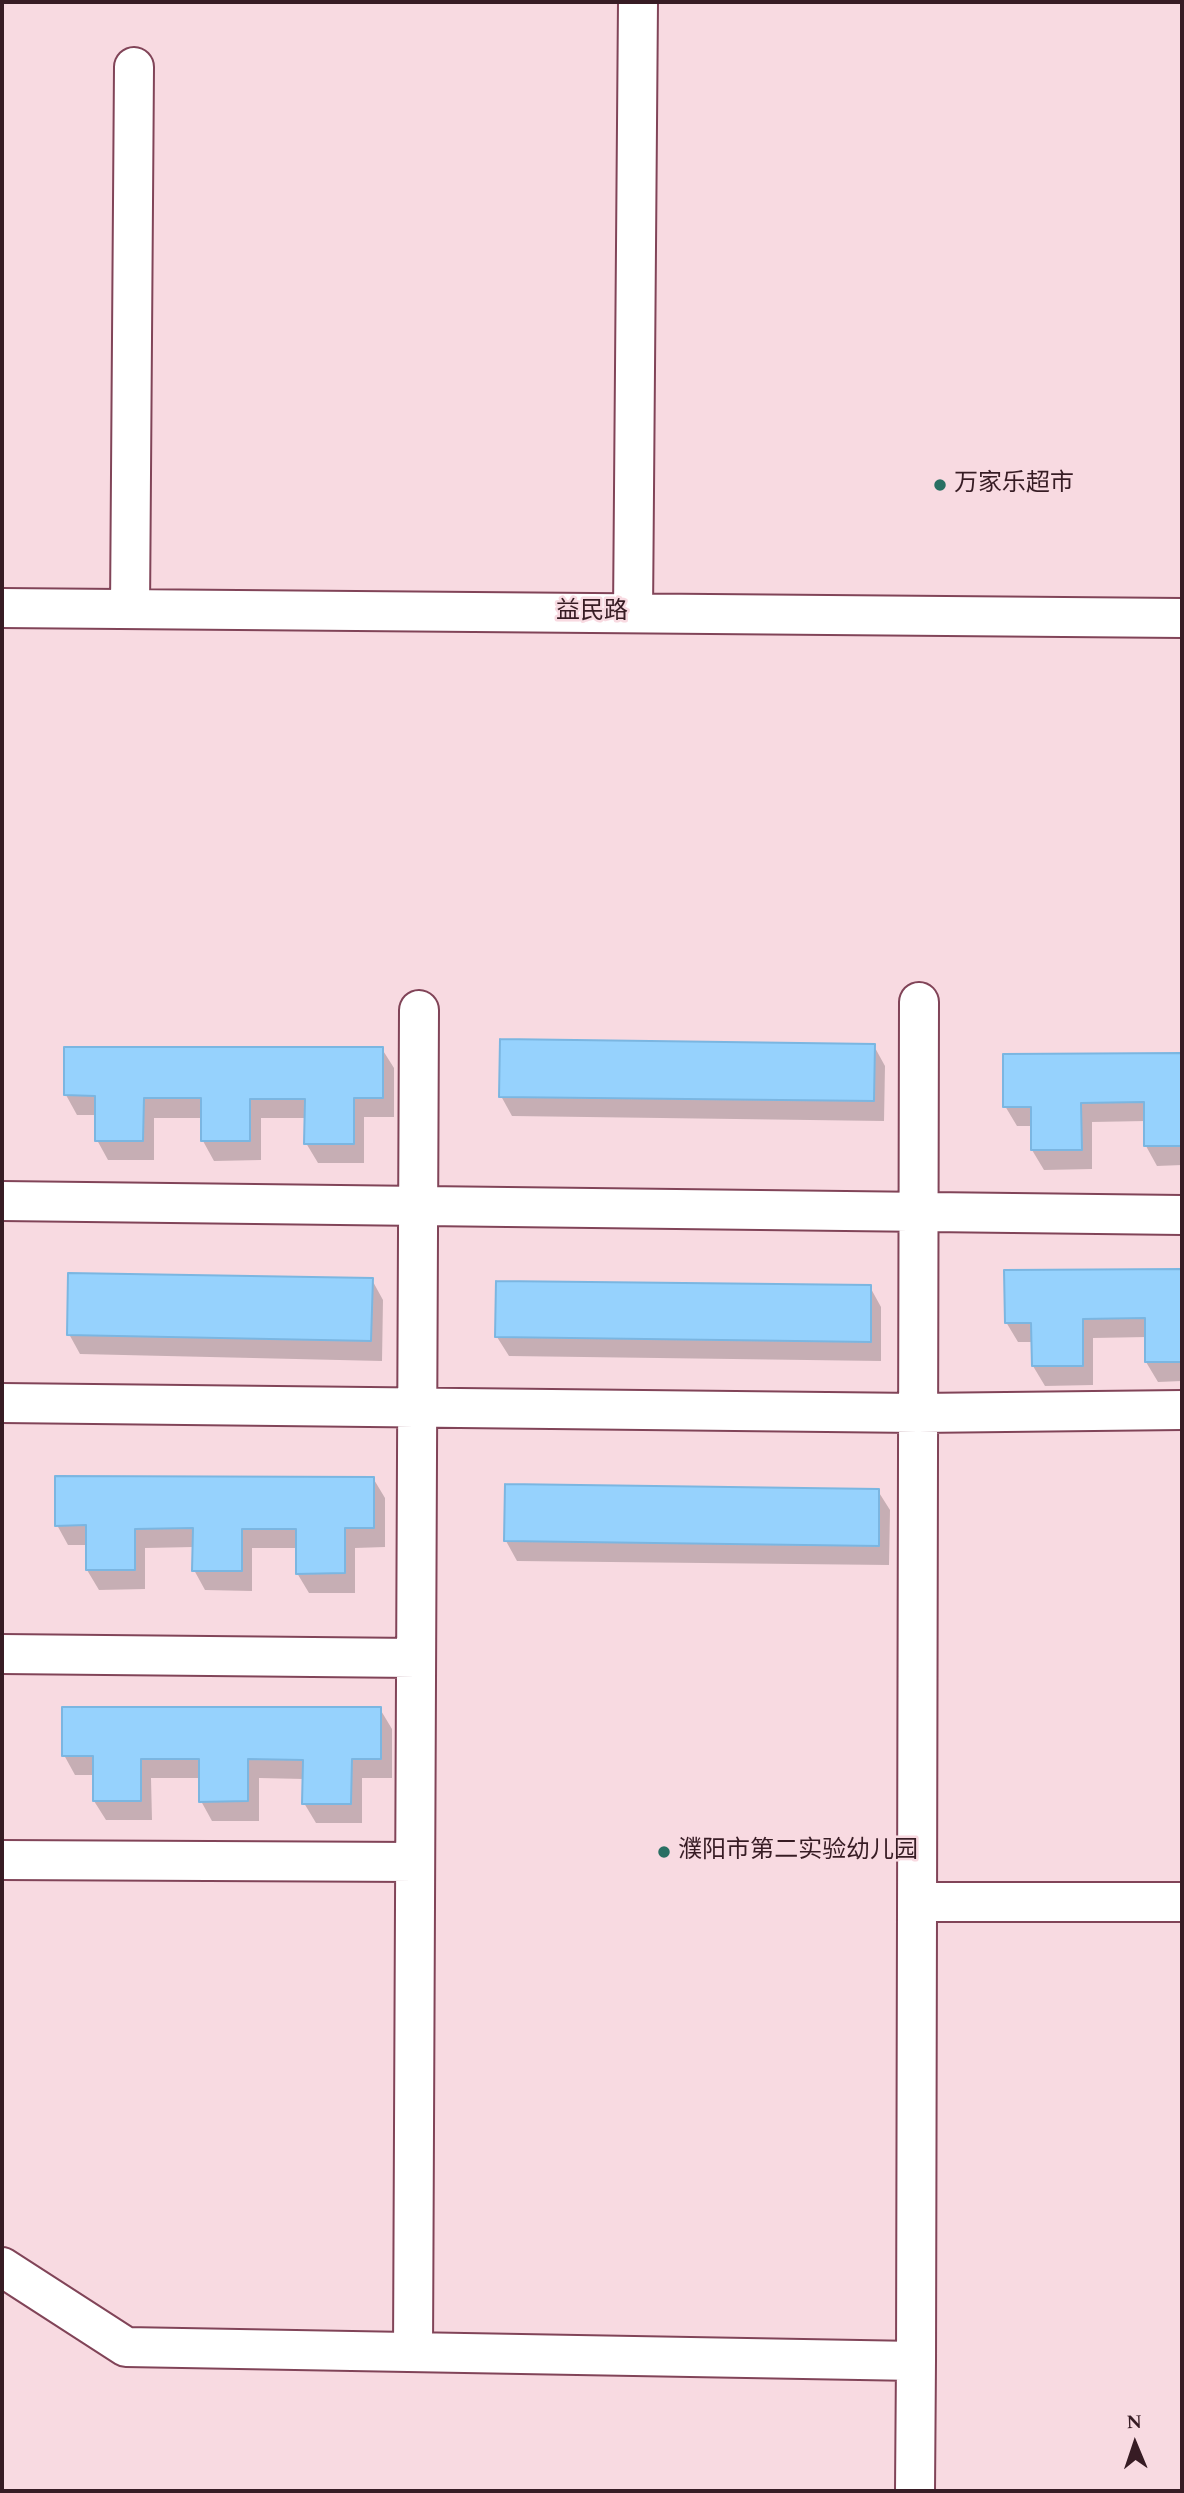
<!DOCTYPE html>
<meta charset="utf-8">
<style>
body{margin:0}
#map{position:relative;width:1184px;height:2493px;overflow:hidden;background:#f8dae1;font-family:Spectral,serif}
canvas{display:block}
.frame{position:absolute;inset:0;border:4px solid #371c24;pointer-events:none}
.north{position:absolute;left:1100px;top:2409px;width:70px;height:70px;-webkit-text-stroke:5px #f8dae1;paint-order:stroke;rotate:358deg;font-size:19px;font-weight:700;line-height:28px;text-align:center;color:#371c24}
.north::after{content:'';display:block;margin:auto;width:24px;height:32px;background:#371c24;clip-path:polygon(50% 0,100% 100%,50% 72%,0 100%)}
</style>
<div id="map">
<canvas width="1184" height="2493"></canvas>
<div class="frame"></div>
<div class="north">N</div>
</div>
<script>
const g = document.querySelector('canvas').getContext('2d');
g.lineJoin = 'round';
function paint(path, color) { g.fillStyle = color; g.fill(path, 'evenodd'); }
const toPath = rows => new Path2D(rows.map(r => 'M' + r).join(''));
function trace(path, color, width, dash) { g.strokeStyle = color; g.lineWidth = width; g.lineCap = dash ? 'butt' : 'round'; g.setLineDash(dash || []); g.stroke(path); }
function drawText(font, color, halo, rows, align = 'center') {
  g.font = font + ' Spectral,"Noto Sans SC",serif'; g.lineWidth = 5; g.setLineDash([]); g.textBaseline = 'middle'; g.strokeStyle = halo; g.fillStyle = color; for (const [text, x, y, turn = 0] of rows) {
    g.save(); g.translate(x, y); g.rotate((+turn || 0) * Math.PI / 180); g.textAlign = isNaN(turn) ? turn : align; if (halo) g.strokeText(text, 0, 0); g.fillText(text, 0, 0); g.restore();
  }
}
paint(toPath([
 [874,1046,885,1066,884,1121,512,1116,501,1096],
 [382,1049,394,1068,394,1117,364,1117,364,1163,318,1163,306,1143,306,1118,261,1118,261,1160,214,1161,203,1141,203,1118,154,1118,154,1160,108,1160,97,1140,97,1115,77,1115,66,1095],
 [1182,1055,1182,1165,1157,1166,1146,1146,1146,1121,1092,1122,1092,1169,1044,1170,1032,1150,1032,1126,1017,1126,1005,1106,1005,1056],
 [1182,1271,1182,1381,1158,1382,1146,1362,1147,1337,1093,1338,1093,1385,1045,1386,1033,1366,1033,1342,1018,1342,1006,1322,1006,1272],
 [372,1280,383,1300,382,1361,80,1354,69,1334],
 [870,1287,881,1307,881,1361,509,1356,497,1337],
 [373,1478,385,1498,385,1547,355,1548,355,1593,309,1593,297,1573,297,1548,252,1548,252,1591,205,1590,194,1570,194,1547,145,1548,145,1589,99,1590,87,1570,87,1545,68,1545,57,1525],
 [878,1491,890,1510,889,1565,517,1561,506,1541],
 [380,1709,392,1729,392,1778,362,1778,362,1823,316,1823,304,1803,304,1779,259,1778,259,1821,212,1821,201,1801,201,1778,151,1778,152,1820,106,1820,94,1801,94,1775,75,1775,64,1755]
]), '#0003');
const building = toPath([
 [500,1039,875,1044,874,1101,499,1097,500,1039],
 [64,1047,383,1047,383,1098,354,1098,354,1144,304,1144,305,1099,250,1099,250,1141,201,1141,201,1098,144,1098,143,1141,95,1141,95,1096,64,1095,64,1047],
 [1182,1053,1182,1146,1144,1146,1144,1102,1081,1103,1082,1150,1031,1150,1031,1107,1003,1107,1003,1054,1182,1053],
 [1182,1269,1182,1362,1145,1362,1145,1318,1083,1319,1083,1366,1032,1366,1031,1323,1005,1323,1004,1270,1182,1269],
 [68,1273,373,1278,371,1341,67,1335,68,1273],
 [496,1281,871,1285,871,1342,495,1337,496,1281],
 [55,1476,374,1477,374,1528,345,1528,345,1573,296,1574,296,1529,242,1529,242,1571,192,1571,193,1528,135,1529,135,1570,86,1570,86,1525,55,1526,55,1476],
 [505,1484,879,1489,879,1546,504,1541,505,1484],
 [62,1707,381,1707,381,1759,352,1759,351,1804,302,1804,303,1760,248,1759,248,1801,199,1802,199,1759,141,1759,141,1801,93,1801,93,1756,62,1756,62,1707]
]);
paint(building, '#96d2fd');
trace(building, '#7bb6e1', 2);
const minor = toPath([
 [2,608,1182,618],
 [130,609,134,67],
 [633,613,638,2],
 [2,1201,1182,1215],
 [2,1403,918,1413,1182,1410],
 [2,1654,416,1658],
 [2,1860,415,1862],
 [919,1902,1182,1902],
 [2,2267,126,2347,916,2361,915,2491],
 [413,2352,419,1010],
 [916,2361,919,1002]
]);
trace(minor, '#814458', 42);
trace(minor, '#fff', 38);
for (const [x, y, r, color] of [
 [940,485,7,"#296f63"],
 [664,1852,7,"#296f63"]
]) { const dot = new Path2D(); dot.arc(x, y, r, 0, 2 * Math.PI); g.fillStyle = color; g.fill(dot); trace(dot, '#f8dae1', 2.5); }
drawText('24px', '#371c24', '#f8dae1', [
 ["万家乐超市",954,485],
 ["濮阳市第二实验幼儿园",678,1852]
], 'left');
drawText('24px', '#371c24', '#f8dae1', [
 ["益民路",592,613]
]);
</script>
